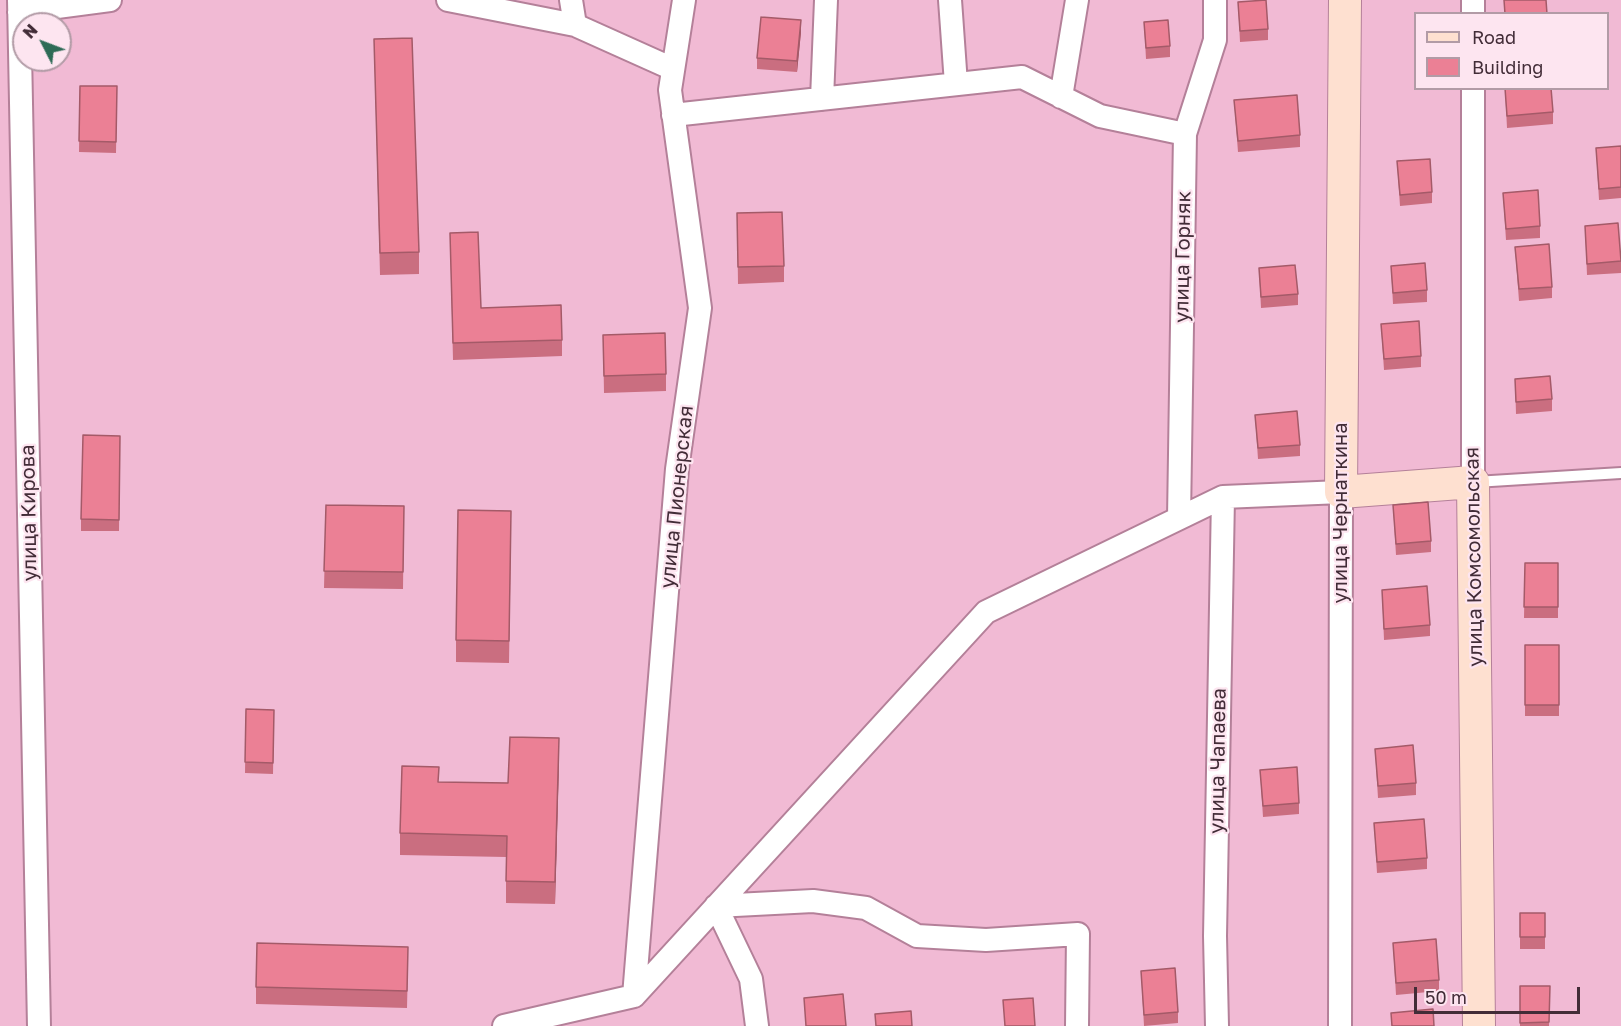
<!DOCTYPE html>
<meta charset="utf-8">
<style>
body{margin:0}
#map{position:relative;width:1621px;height:1026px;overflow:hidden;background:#f1bad4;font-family:"Golos Text",sans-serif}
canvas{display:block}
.legend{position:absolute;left:1414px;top:12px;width:195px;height:78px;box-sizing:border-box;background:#fde5f0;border:2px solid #b29ba6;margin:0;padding:8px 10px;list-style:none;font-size:18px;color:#422c37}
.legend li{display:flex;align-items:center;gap:12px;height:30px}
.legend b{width:30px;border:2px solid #b29ba6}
.north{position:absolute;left:12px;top:12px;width:60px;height:60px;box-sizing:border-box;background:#fde5f0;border:2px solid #b29ba6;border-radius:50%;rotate:312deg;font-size:16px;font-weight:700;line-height:24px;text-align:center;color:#422c37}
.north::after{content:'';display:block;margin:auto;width:21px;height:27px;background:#2e6b56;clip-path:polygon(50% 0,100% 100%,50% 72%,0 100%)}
.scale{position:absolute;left:1414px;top:987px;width:166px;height:27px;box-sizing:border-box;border:3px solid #422c37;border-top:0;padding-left:8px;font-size:18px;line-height:21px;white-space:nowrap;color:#422c37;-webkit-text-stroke:4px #fde5f0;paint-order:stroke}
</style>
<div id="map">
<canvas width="1621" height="1026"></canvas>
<ul class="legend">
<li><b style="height:8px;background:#fee0d0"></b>Road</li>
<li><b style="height:16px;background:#eb8095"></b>Building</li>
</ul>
<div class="north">N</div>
<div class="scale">50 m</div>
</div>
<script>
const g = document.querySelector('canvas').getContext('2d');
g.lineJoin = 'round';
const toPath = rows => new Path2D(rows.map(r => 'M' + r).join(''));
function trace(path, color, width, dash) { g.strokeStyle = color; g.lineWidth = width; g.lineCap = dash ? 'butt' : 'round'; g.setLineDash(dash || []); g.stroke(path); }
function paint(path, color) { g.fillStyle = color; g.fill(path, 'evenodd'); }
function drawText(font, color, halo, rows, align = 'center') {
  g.font = font + ' "Golos Text",sans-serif'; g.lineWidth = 4.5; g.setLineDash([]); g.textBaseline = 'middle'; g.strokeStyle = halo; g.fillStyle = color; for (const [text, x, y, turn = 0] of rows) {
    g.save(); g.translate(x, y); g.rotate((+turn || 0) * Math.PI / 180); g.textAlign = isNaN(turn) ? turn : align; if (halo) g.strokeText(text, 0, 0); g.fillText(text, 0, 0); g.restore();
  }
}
const lane = toPath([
 [1475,482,1621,473]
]);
const street = toPath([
 [19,0,39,1026],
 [448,0,575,25,673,69],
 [571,0,575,25],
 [950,0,956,84],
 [19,12,110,0],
 [1473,14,1473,0],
 [1061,97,1077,0],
 [822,99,826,0],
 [673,115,1022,77,1100,116,1185,134],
 [1473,482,1473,88],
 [1179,518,1185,134,1215,40,1215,0],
 [634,996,677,469,700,308,670,90,684,0],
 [504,1026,634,996,986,612,1223,497,1341,492,1340,1026],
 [757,1026,751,979,716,906,813,901,866,908,917,936,986,940,1078,934,1077,1026],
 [1217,1026,1215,936,1223,497]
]);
const secondary = toPath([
 [1345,0,1341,492,1473,482,1479,1026]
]);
trace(lane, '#b48099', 14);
trace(street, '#b48099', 26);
trace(secondary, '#b48099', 34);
trace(lane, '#fff', 10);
trace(street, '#fff', 22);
trace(secondary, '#fee0d0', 32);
paint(toPath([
 [1238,2,1268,29,1268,40,1240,42],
 [1144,22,1170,46,1170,57,1146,59],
 [801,32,797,72,757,69,757,58],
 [374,39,419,252,419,274,380,275],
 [80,86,117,86,116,153,79,152],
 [1505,88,1553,112,1553,124,1507,128],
 [1234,100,1300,135,1300,147,1238,152],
 [1621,146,1621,198,1599,200,1596,148],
 [1397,161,1432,192,1432,203,1400,206],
 [1503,193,1540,226,1540,238,1506,240],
 [737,213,784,266,784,282,738,284],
 [1585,226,1621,260,1621,273,1587,275],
 [450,233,481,308,562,340,562,356,453,360],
 [1515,247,1552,287,1552,298,1519,301],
 [1391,266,1427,290,1427,302,1393,304],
 [1259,268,1298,294,1298,305,1261,308],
 [1381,324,1421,356,1421,367,1384,370],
 [603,335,666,374,666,391,604,393],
 [1515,379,1552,399,1552,411,1516,414],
 [1255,415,1300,445,1300,456,1258,459],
 [120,436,119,531,81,531,81,519],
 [326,505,404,506,403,589,324,588],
 [1393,505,1431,541,1431,552,1396,555],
 [511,533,509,663,456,662,456,640],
 [1525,563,1558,563,1558,618,1524,618],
 [1382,590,1430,625,1430,636,1384,640],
 [1525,645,1559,645,1559,716,1525,716],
 [246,709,274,710,273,774,245,773],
 [1375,749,1416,783,1416,795,1378,798],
 [559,760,555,904,506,903,506,857,400,855,400,833,439,782,508,783],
 [1260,770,1299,803,1299,814,1263,817],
 [1374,823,1427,858,1427,869,1377,873],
 [1520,913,1545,913,1545,949,1520,949],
 [1393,943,1439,980,1439,991,1396,995],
 [408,964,407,1008,256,1004,256,987],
 [1141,971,1178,1012,1178,1023,1144,1026],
 [1520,986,1550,986,1549,1026,1520,1026]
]), '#ca6e80');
paint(toPath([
 [801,20,801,32,797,72,797,61],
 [559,738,559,760,555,904,555,882]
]), '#a45a68');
const building = toPath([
 [1266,0,1268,29,1240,31,1238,2,1266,0],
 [1504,0,1546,0,1547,14,1505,14,1504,0],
 [761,17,801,20,797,61,757,58,761,17],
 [1168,20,1170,46,1146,48,1144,22,1168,20],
 [412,38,419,252,380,253,374,39,412,38],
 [80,86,117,86,116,142,79,141,80,86],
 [1505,88,1551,88,1553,112,1507,116,1505,88],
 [1297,95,1300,135,1238,141,1234,100,1297,95],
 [1621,146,1621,187,1599,189,1596,148,1621,146],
 [1430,159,1432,192,1400,195,1397,161,1430,159],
 [1538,190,1540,226,1506,229,1503,193,1538,190],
 [782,212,784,266,738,267,737,213,782,212],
 [1618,223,1621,261,1587,264,1585,226,1618,223],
 [478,232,481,308,561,305,562,340,453,343,450,233,478,232],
 [1549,244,1552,287,1519,289,1515,247,1549,244],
 [1425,263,1427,290,1393,293,1391,266,1425,263],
 [1295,265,1298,294,1261,297,1259,268,1295,265],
 [1419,321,1421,356,1384,359,1381,324,1419,321],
 [665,333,666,374,604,376,603,335,665,333],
 [1550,376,1552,399,1516,402,1515,379,1550,376],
 [1297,411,1300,445,1258,448,1255,415,1297,411],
 [83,435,120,436,119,520,81,519,83,435],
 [1428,502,1431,541,1396,544,1393,505,1428,502],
 [326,505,404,506,403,572,324,571,326,505],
 [458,510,511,511,509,641,456,640,458,510],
 [1525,563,1558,563,1558,607,1524,607,1525,563],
 [1427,586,1430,625,1384,629,1382,590,1427,586],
 [1525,645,1559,645,1559,705,1525,705,1525,645],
 [246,709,274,710,273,763,245,762,246,709],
 [510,737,559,738,555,882,506,881,507,836,400,833,402,766,439,767,438,782,508,783,510,737],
 [1413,745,1416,783,1378,786,1375,749,1413,745],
 [1297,767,1299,803,1263,806,1260,770,1297,767],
 [1424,819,1427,858,1377,862,1374,823,1424,819],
 [1520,913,1545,913,1545,937,1520,937,1520,913],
 [1436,939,1439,980,1396,983,1393,943,1436,939],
 [257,943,408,947,407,991,256,987,257,943],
 [1175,968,1178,1012,1144,1015,1141,971,1175,968],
 [1520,986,1550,986,1549,1022,1520,1023,1520,986],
 [843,994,846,1026,806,1026,804,998,843,994],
 [1033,998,1035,1026,1005,1026,1003,1000,1033,998],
 [1433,1009,1434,1026,1392,1026,1391,1013,1433,1009],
 [911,1011,912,1026,876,1026,875,1014,911,1011]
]);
paint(building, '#eb8095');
trace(building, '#a45a68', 1.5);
drawText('20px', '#422c37', '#fde5f0', [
 ["улица Горняк",1183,257,-89],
 ["улица Пионерская",677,497,-84],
 ["улица Кирова",29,513,-91],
 ["улица Чернаткина",1341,513,-90],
 ["улица Комсомольская",1474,557,-91],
 ["улица Чапаева",1218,761,-89]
]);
</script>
